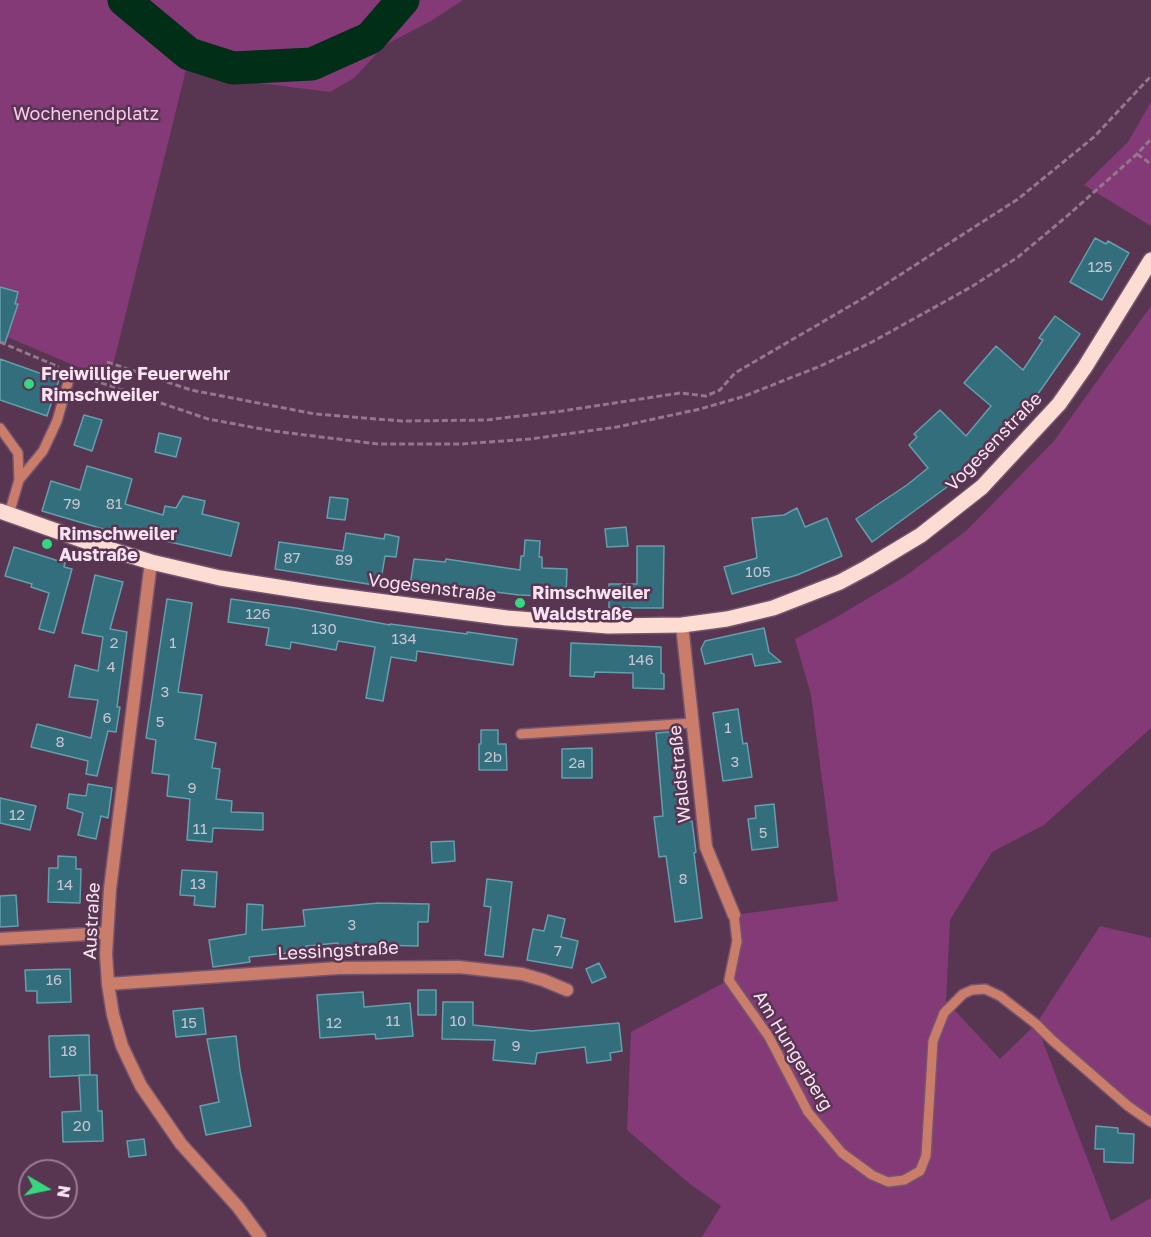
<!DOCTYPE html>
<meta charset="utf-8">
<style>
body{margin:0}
#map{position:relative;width:1151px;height:1237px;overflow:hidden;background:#583651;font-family:"Golos Text",sans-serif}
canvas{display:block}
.north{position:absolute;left:18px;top:1159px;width:60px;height:60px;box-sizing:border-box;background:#583651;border:2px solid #987b91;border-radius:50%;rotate:99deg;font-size:16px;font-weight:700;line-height:24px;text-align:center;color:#f8e2f2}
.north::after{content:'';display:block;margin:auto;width:21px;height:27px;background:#35d881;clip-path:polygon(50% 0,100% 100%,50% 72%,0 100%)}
</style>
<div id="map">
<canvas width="1151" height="1237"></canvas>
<div class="north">N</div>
</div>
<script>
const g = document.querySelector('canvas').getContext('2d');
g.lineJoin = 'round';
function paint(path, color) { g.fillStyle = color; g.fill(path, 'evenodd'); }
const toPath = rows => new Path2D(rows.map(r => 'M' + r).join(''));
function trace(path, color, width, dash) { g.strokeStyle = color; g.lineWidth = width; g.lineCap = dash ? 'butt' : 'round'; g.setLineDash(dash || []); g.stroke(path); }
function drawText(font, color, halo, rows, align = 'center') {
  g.font = font + ' "Golos Text",sans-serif'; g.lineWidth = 5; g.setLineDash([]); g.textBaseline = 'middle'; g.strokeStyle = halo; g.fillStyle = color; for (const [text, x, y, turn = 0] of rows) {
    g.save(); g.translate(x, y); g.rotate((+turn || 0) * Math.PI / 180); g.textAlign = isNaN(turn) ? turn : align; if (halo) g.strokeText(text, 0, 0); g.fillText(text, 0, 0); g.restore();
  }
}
paint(toPath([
 [0,0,463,0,431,21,385,45,354,78,330,92,228,79,186,70,110,377,80,368,0,334],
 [1151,102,1151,226,1084,185,1128,142],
 [1151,306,1151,728,1044,825,992,852,950,920,946,1001,1000,1059,1036,1024,1100,926,1151,938,1151,1122,1037,1026,1111,1221,1151,1198,1151,1237,702,1237,721,1206,690,1184,627,1130,631,1032,729,980,737,941,734,915,838,901,811,695,795,639,835,618,904,577,966,531,1054,441]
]), '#843a77');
trace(toPath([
 [124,0,189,54,233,68,312,64,370,38,403,0]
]), '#012e16', 33);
const building = toPath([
 [1095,238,1106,244,1108,241,1129,253,1102,300,1070,282,1095,238],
 [0,287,18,292,15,304,18,304,5,343,0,342,0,287],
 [1055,316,1080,334,1035,398,1033,397,1001,434,946,486,947,487,872,542,856,519,907,485,928,468,909,445,917,437,914,434,940,410,966,436,991,406,964,383,996,346,1023,370,1043,340,1039,338,1055,316],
 [0,359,59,380,47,416,0,400,0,359],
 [84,415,102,420,92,451,74,445,84,415],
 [159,433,181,438,176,457,155,452,159,433],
 [87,466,132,479,125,504,163,515,165,506,176,508,183,496,205,501,202,514,239,523,231,556,135,534,134,538,42,511,51,481,80,490,87,466],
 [330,497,348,499,345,520,327,518,330,497],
 [797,508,805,527,827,518,842,556,797,575,732,594,724,567,757,558,752,518,784,515,797,508],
 [626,527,628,546,607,547,605,529,626,527],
 [346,533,384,539,385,534,399,537,396,557,385,556,380,586,275,569,279,542,343,551,346,533],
 [525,540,540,541,539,557,542,557,542,568,567,569,566,597,519,595,457,587,456,593,410,586,414,559,445,562,446,559,520,570,521,556,524,556,525,540],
 [637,546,664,546,663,608,609,608,609,584,637,584,637,546],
 [14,547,65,563,64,567,72,569,54,633,39,629,49,593,31,587,32,584,5,576,14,547],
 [95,575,123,582,110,629,127,632,117,707,120,707,116,732,108,731,97,776,86,774,88,761,31,747,37,724,91,738,98,700,69,697,75,665,98,671,103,637,82,633,95,575],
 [167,599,192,603,178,692,202,695,195,739,216,743,212,768,220,769,216,799,232,801,231,812,263,813,263,830,213,828,212,842,187,840,190,799,167,796,169,775,152,773,156,740,146,738,167,599],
 [231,599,296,608,390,625,390,624,467,634,467,632,517,639,513,665,417,651,416,661,391,657,383,701,366,698,375,647,338,641,336,650,291,642,290,649,266,645,269,628,228,622,231,599],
 [764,628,769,652,781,662,755,666,752,654,705,664,701,649,705,641,764,628],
 [571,643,661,647,661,673,664,674,664,689,633,688,633,673,595,672,594,677,570,676,571,643],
 [738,709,743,744,747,743,752,777,723,781,713,713,738,709],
 [481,730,498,730,498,744,506,744,507,770,479,770,479,744,481,744,481,730],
 [680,731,689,821,692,821,696,852,694,853,702,918,675,922,666,856,659,857,654,817,663,816,656,733,680,731],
 [592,748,592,778,562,778,562,749,592,748],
 [88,784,112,788,108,818,101,816,96,839,78,835,83,813,67,808,69,794,86,796,88,784],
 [0,798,36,806,30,830,0,823,0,798],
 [774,804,778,847,752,850,748,819,756,818,755,806,774,804],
 [454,841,455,861,432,863,431,842,454,841],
 [58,856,76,857,76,869,81,869,80,903,48,902,49,868,58,868,58,856],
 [182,870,217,872,215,907,194,905,195,896,180,895,182,870],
 [487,879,512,882,503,957,485,955,491,907,484,906,487,879],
 [16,895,18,926,0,927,0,896,16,895],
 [379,903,429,904,428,922,418,922,418,946,376,945,338,947,338,943,306,946,307,951,249,957,250,962,213,967,209,940,246,934,247,904,263,905,262,930,305,926,303,910,379,903],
 [548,915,565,919,561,937,578,941,572,968,527,960,533,929,544,931,548,915],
 [599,963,606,977,592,983,586,969,599,963],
 [70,969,71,1002,37,1003,37,991,26,991,25,970,70,969],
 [418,990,436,990,436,1015,418,1015,418,990],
 [363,992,364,1007,410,1003,413,1036,376,1039,375,1034,320,1038,317,995,363,992],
 [443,1002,473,1002,473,1025,532,1031,619,1023,622,1051,610,1053,611,1060,587,1063,585,1047,537,1053,535,1064,493,1060,495,1040,442,1039,443,1002],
 [203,1008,206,1034,176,1037,173,1011,203,1008],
 [89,1035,90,1075,50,1077,49,1036,89,1035],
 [236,1036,240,1070,251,1126,206,1135,200,1106,219,1102,207,1039,236,1036],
 [79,1075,97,1075,98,1111,102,1111,103,1141,63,1142,62,1112,81,1111,79,1075],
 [1096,1126,1118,1128,1118,1133,1134,1134,1133,1163,1104,1162,1104,1149,1095,1149,1096,1126],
 [144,1139,146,1155,129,1157,127,1141,144,1139]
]);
paint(building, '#336e7c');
trace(building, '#649fac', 1.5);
const lane = toPath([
 [0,428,18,453,19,480,9,514],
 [19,480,43,451,57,421,71,372],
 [521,734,693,723],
 [734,915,737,941,729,980,769,1037,808,1112,842,1153,872,1175,888,1182,904,1180,920,1171,926,1156,933,1041,944,1013,963,994,972,990,985,989,1000,996,1036,1024,1052,1040,1128,1106,1151,1122]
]);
const street = toPath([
 [151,562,110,889,106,954,108,984,113,1015,122,1046,141,1086,181,1144,238,1207,260,1237],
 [682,625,706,847,734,915],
 [0,939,107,933],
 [108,984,338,968,459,967,522,974,543,980,567,990]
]);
const primary = toPath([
 [0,511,99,546,151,562,220,578,316,593,507,618,608,626,682,625,727,619,773,608,840,582,868,567,921,535,982,487,1059,404,1085,367,1151,260]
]);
trace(lane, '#75556e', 12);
trace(street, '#75556e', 15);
trace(primary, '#75556e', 18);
trace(toPath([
 [1137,154,1151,164],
 [0,342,59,367],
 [107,362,191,390,315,414,402,421,486,420,562,411,680,393,706,396,720,390,735,373,867,296,1018,199,1094,137,1151,76],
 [84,377,208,419,273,431,378,444,461,444,530,439,617,427,700,409,742,397,818,367,872,342,971,287,1018,257,1066,217,1137,154,1151,139]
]), '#94768d', 3, [6, 3]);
trace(lane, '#ca7d6a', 9);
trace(street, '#ca7d6a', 12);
trace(primary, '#fcdcd3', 15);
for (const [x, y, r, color] of [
 [29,384,6,"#35d881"],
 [47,544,6,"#35d881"],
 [520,603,6,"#35d881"]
]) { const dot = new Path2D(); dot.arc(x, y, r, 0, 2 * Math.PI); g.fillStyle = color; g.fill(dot); trace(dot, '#583651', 2); }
drawText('15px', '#c7c5d4', null, [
 ["125",1100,267],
 ["79",72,504],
 ["81",114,504],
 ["87",292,558],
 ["89",344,560],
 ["105",758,572],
 ["126",258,614],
 ["130",324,629],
 ["134",404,639],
 ["2",114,643],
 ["1",173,643],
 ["146",641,660],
 ["4",111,667],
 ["3",165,692],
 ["6",107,718],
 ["5",160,722],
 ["1",728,728],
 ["8",60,742],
 ["2b",493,757],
 ["3",735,762],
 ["2a",577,763],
 ["9",192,788],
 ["12",17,815],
 ["11",200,829],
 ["5",763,833],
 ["8",683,879],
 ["13",198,884],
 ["14",65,885],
 ["3",352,925],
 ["7",558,951],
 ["16",54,980],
 ["11",393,1021],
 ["10",458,1021],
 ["15",189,1023],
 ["12",334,1023],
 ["9",516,1046],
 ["18",69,1051],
 ["20",82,1126]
]);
drawText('18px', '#fbc8ef', '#583651', [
 ["Wochenendplatz",86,114]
]);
drawText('bold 18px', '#f8e2f2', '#583651', [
 ["Freiwillige Feuerwehr",41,374],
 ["Rimschweiler",41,395],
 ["Rimschweiler",59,534],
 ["Austraße",59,555],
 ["Rimschweiler",532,593],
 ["Waldstraße",532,614]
], 'left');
drawText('18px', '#f8e2f2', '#583651', [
 ["Vogesenstraße",994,442,-46],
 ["Vogesenstraße",432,588,7],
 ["Waldstraße",680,774,-96],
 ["Austraße",92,921,-87],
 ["Lessingstraße",338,951,-3],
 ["Am Hungerberg",793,1051,59]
]);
</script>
